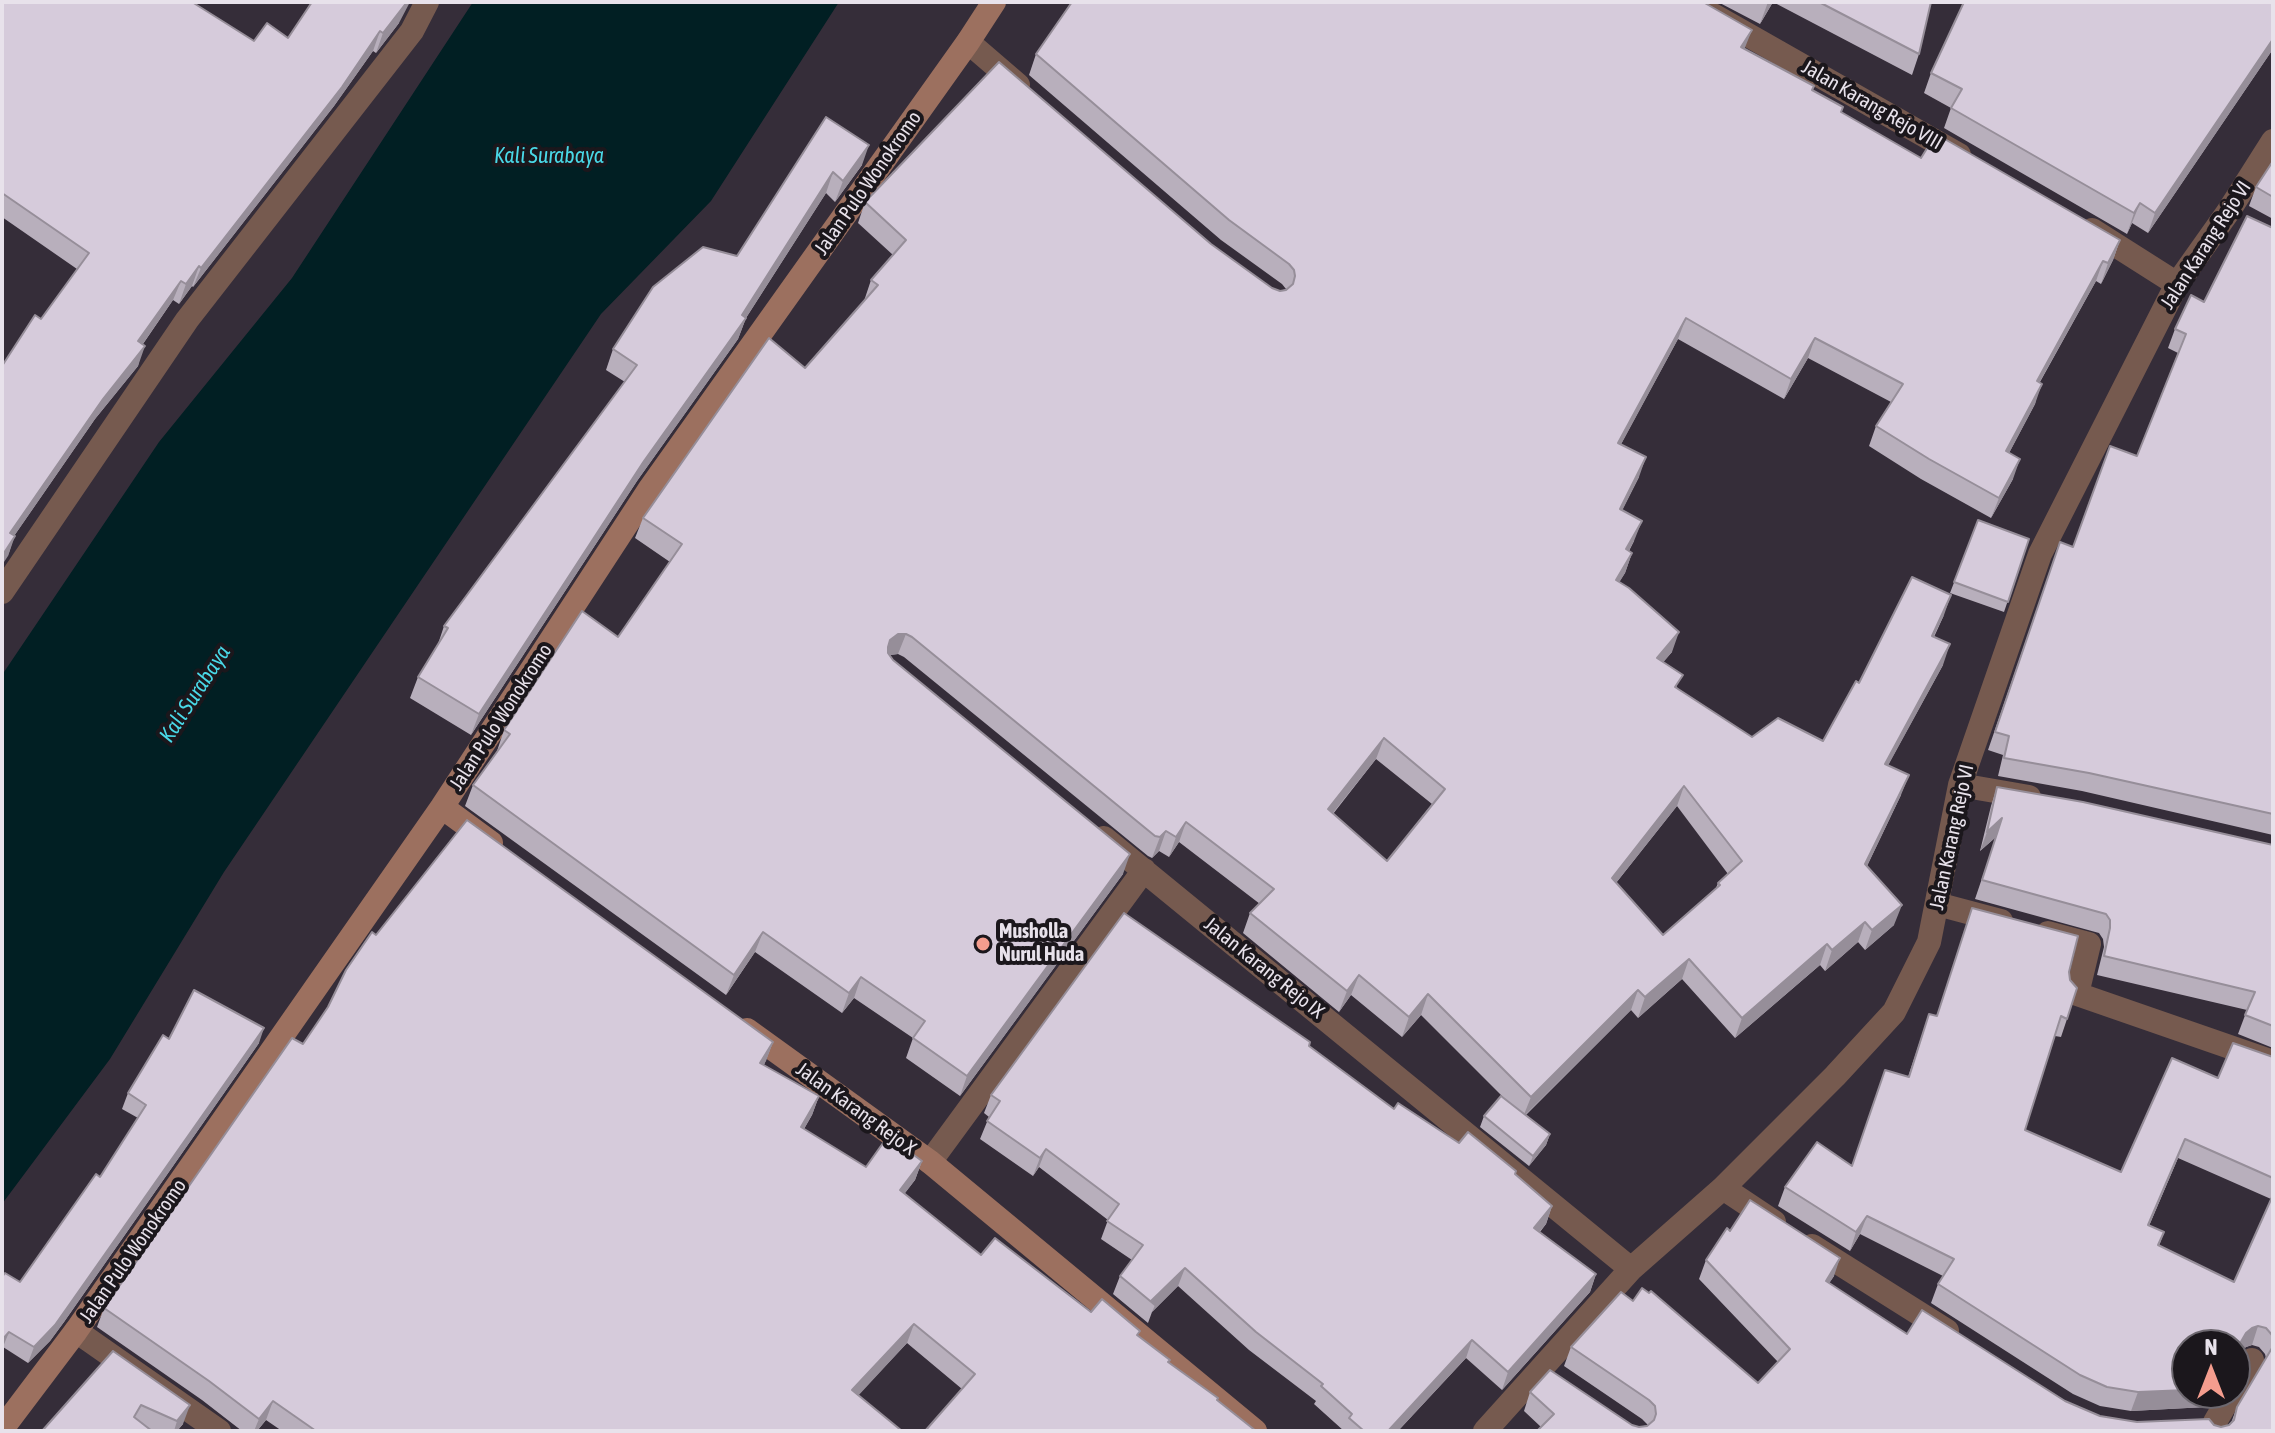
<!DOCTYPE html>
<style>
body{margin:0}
#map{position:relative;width:2275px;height:1433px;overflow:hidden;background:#352d39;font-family:"Asap Condensed",sans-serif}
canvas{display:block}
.frame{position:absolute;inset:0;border:4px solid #e8e2eb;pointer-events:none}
.north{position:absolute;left:2171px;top:1329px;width:80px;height:80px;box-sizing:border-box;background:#1b171c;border:2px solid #6d686f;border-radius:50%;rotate:0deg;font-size:22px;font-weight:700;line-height:32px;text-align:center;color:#e8e2eb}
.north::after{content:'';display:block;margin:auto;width:28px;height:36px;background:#f59d8e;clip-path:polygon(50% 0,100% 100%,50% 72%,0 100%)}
</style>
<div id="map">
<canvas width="2275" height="1433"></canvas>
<div class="frame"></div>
<div class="north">N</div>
</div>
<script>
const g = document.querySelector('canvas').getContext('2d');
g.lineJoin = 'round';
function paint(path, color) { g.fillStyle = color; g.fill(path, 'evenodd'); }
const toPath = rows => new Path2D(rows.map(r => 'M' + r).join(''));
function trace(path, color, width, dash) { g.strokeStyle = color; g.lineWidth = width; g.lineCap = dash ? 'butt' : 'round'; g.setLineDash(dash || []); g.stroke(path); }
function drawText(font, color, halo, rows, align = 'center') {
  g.font = font + ' "Asap Condensed",sans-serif'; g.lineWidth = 8; g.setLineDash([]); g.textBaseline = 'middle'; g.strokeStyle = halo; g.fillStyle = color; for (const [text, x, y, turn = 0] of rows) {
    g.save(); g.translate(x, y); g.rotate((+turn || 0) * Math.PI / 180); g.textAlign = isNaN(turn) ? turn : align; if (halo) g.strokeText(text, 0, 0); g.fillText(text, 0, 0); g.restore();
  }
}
paint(toPath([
 [473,2,839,2,711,201,601,314,224,872,110,1059,2,1204,2,675,159,442,292,278]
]), '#011f23');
trace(toPath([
 [1937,904,2001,921],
 [2048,933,2089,944,2077,994,2273,1062]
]), '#765a4f', 24);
trace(toPath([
 [1690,2,1959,155],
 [968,42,1018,85],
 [2092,230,2177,284],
 [2,592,187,320,412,31,427,2],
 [1960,785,2029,797],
 [1104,838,1631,1269],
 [930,1162,1144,870],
 [1723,1188,1774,1222],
 [1812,1246,1947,1331],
 [76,1331,219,1431],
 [2235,1388,2252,1360],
 [1485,1431,1631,1269,1723,1188,1835,1076,1894,1012,1929,942,1960,785,2040,554,2177,284,2228,212,2273,141],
 [2215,1431,2215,1422,2232,1393]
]), '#765a4f', 24);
trace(toPath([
 [442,807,491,843],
 [747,1030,930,1162,1255,1431],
 [2,1429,76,1331,442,807,649,490,968,42,994,2]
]), '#9c705f', 24);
paint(toPath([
 [2,2,254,41,288,38,399,23,376,53,373,51,334,106,193,287,192,286,179,304,173,300,143,344,138,366,95,419,14,536,8,556,41,319,77,269,2,217],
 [1718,2,1773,2,1760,24],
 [1773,2,1931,2,1919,54,1912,75],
 [2273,2,2273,49,2148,233,2132,223,2127,234,1944,128,1951,108,1924,93,1931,73],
 [1745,49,1812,90,1841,112,1921,158,2120,240,2113,260,2101,284,2096,281,2040,382,2035,404,2009,453,2013,479,1991,518,1921,479,1869,446,1876,426,1891,402,1808,358,1784,399,1678,339,1621,444,1639,477,1622,510,1634,541,1629,551,1632,553,1625,573,1619,582,1672,652,1663,662,1678,689,1752,737,1823,741,1859,683,1944,615,1934,637,1943,665,1888,765,1901,795,1867,866,1894,925,1865,950,1858,942,1825,971,1820,965,1735,1038,1682,979,1638,1018,1631,1010,1526,1115,1550,1134,1546,1145,1529,1166,1480,1127,1484,1116,1505,1099,1421,1015,1402,1037,1351,995,1339,1012,1243,933,1250,913,1260,904,1179,842,1169,857,1159,851,1152,858,1148,856,904,657,898,654,890,655,893,660,1123,874,960,1096,906,1058,913,1038,854,998,842,1013,755,952,726,995,465,806,473,785,498,751,497,751,504,730,618,637,670,562,635,538,643,518,805,368,864,301,871,280,893,255,858,223,865,202,1211,244,1272,288,1280,291,1286,289,1282,284,1221,240,1029,75,1036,54],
 [1376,759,1432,804,1387,861,1333,814],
 [1677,806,1728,874,1718,883,1716,888,1663,935,1616,883],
 [826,117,862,165,835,202,826,193,746,318,738,339,637,481,471,735,410,698,418,677,438,644,444,626,625,382,606,370,613,349,737,256],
 [2273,161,2273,219,2249,206,2256,187],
 [2273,228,2273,835,2082,791,1998,776,2003,755,1988,750,2060,542,2073,547,2137,456,2178,353,2168,348,2175,329,2204,302],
 [1978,520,2029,539,2004,612,1950,593],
 [1997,787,2273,845,2273,1048,2238,1034,2247,1010,2097,975,2104,947,2103,939,2099,933,1975,899,1996,837,1980,851,1991,806],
 [376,935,773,1042,764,1065,819,1096,812,1115,804,1129,866,1167,922,1161,915,1180,904,1194,981,1255,1091,1312,1140,1331,962,1389,907,1343,858,1395,902,1431,282,1431,266,1420,257,1431,242,1431,202,1400,97,1327,104,1308,303,1044],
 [2069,972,2067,1019,2061,1037,2055,1036,2025,1130,2121,1172,2218,1078,2273,1057,2273,1431,1541,1427,1524,1411,1530,1392,1639,1427,1648,1425,1642,1419,1564,1366,1571,1347,1633,1301,1758,1383,1778,1362,1699,1279,1706,1260,1834,1276,1829,1283,1907,1334,2100,1416,2137,1422,2214,1425,2221,1427,2229,1425,2231,1423,2237,1407,2266,1358,2265,1354,2259,1347,2252,1345,2246,1347,2187,1393,2215,1393,2206,1407,2131,1411,2100,1406,2073,1394,1931,1303,1938,1284,1943,1276,1860,1234,1850,1251,1778,1206,1785,1187,1851,1166,1908,1077,1929,1014,1936,1016],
 [2178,1158,2271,1199,2234,1282,2159,1246,2164,1232,2149,1226],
 [169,1039,259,1043,64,1322,50,1341,28,1363,3,1347,2,1349,2,1277,20,1282,100,1177,138,1118,122,1109,128,1093],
 [1309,1046,1394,1109,1459,1143,1515,1174,1552,1206,1546,1224,1540,1232,1596,1274,1590,1292,1502,1390,1466,1358,1398,1431,1344,1431,1314,1404,1316,1401,1249,1350,1178,1286,1152,1312,1148,1323,1113,1294,1120,1276,1132,1260,1101,1239,1108,1220,1039,1167,1033,1176,980,1139,989,1117,984,1113,991,1095],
 [113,1351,183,1424,177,1431,42,1431]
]), '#b8afbc');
paint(toPath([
 [407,2,410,2,399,23,376,53,383,33],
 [1768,2,1773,2,1760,24],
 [1752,30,1744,50,1741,47],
 [380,31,373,51,334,106,193,287,201,268],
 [2273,39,2273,49,2148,233,2155,213],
 [869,145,862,165,835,202,843,181],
 [833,172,826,193,744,321,746,318,738,339,637,481,471,735,479,714,644,461,742,315],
 [2140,203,2132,223,2127,234,2134,213],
 [2120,240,2113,260,2101,284,2108,263],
 [2103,261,2096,281,2029,401,2037,381],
 [199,266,192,286,179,304,186,284],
 [181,281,173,300,131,361,138,341],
 [1686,318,1678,339,1611,463,1618,443],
 [1815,338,1808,358,1784,399,1791,379],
 [145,346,138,366,95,419,3,552,10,533,103,399],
 [2042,384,2035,404,1999,472,2006,451],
 [1646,457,1639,477,1613,529,1620,509],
 [2020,459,2013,479,1991,518,1999,498],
 [1642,521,1634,541,1619,569,1626,549],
 [15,536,8,556,2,565,2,556],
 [1632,553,1625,573,1608,601,1616,580],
 [1951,595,1944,615,1924,656,1932,636],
 [1679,632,1672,652,1650,678,1657,658],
 [898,634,906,634,898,654,890,655,883,660,890,640],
 [1950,644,1943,665,1878,784,1885,764],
 [1384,738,1376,759,1320,829,1328,809],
 [1909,775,1901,795,1858,885,1865,864],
 [1684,786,1677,806,1604,898,1612,878],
 [2002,818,1996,837,1980,851,1987,832],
 [1186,822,1179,842,1169,857,1176,837],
 [1166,831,1159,851,1152,858,1160,837],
 [1130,854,1123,874,960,1096,967,1076],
 [1902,905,1894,925,1865,950,1872,930],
 [1865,922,1858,942,1825,971,1832,950],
 [763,932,755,952,726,995,734,975],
 [1827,944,1820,965,1735,1038,1742,1018],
 [1689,959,1682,979,1638,1018,1645,997],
 [1359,975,1351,995,1339,1012,1347,991],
 [861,977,854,998,842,1013,849,993],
 [1638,990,1631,1010,1523,1117,1531,1097],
 [1428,994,1421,1015,1402,1037,1409,1017],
 [264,1028,259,1043,64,1322,50,1341,28,1363,34,1347],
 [773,1042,766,1061,753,1082,760,1063],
 [819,1096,812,1115,794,1146,801,1127],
 [1550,1134,1546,1145,1529,1166,1533,1156],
 [2185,1139,2178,1158,2141,1244,2148,1225],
 [1046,1149,1039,1167,1033,1176,1040,1158],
 [922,1161,915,1180,893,1209,900,1190],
 [1552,1206,1546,1224,1527,1246,1534,1228],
 [1867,1216,1860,1234,1850,1251,1856,1232],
 [1840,1258,1834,1276,1819,1299,1826,1281],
 [1185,1268,1178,1286,1152,1312,1155,1305,1151,1302],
 [1596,1274,1590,1292,1502,1390,1508,1372],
 [914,1324,907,1343,845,1410,852,1390],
 [2258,1326,2252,1345,2246,1347,2240,1352,2235,1359,2235,1352,2246,1333,2252,1328],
 [9,1332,3,1347,2,1349,2,1340],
 [1472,1340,1466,1358,1398,1431,1388,1431],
 [2187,1390,2187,1393,2215,1393,2206,1407,2131,1411,2138,1392],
 [273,1401,266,1420,257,1431,254,1431,259,1419],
 [190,1405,183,1424,177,1431,174,1431,177,1421]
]), '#968e99');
const building = toPath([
 [2,2,192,2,254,41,267,23,288,38,312,2,407,2,383,33,380,31,342,87,201,268,199,266,186,284,181,281,138,341,145,346,103,399,10,533,15,536,2,556,2,366,35,315,41,319,89,253,2,193,2,2],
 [1072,2,1703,2,1752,30,1741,47,1814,86,1812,90,1843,107,1841,112,1921,158,1936,134,2120,240,2108,263,2103,261,2037,381,2042,384,2006,451,2020,459,1999,498,1929,459,1876,426,1903,384,1815,338,1791,379,1686,318,1618,443,1646,457,1620,509,1642,521,1626,549,1632,553,1616,580,1629,588,1679,632,1657,658,1683,675,1675,687,1752,737,1778,718,1823,741,1856,681,1859,683,1912,577,1951,595,1932,636,1950,644,1885,764,1909,775,1865,864,1902,905,1872,930,1865,922,1832,950,1827,944,1742,1018,1689,959,1645,997,1638,990,1531,1097,1428,994,1409,1017,1359,975,1347,991,1250,913,1274,889,1186,822,1176,837,1166,831,1160,837,1155,836,912,637,906,634,898,634,890,640,888,647,888,653,893,660,1130,854,967,1076,913,1038,925,1021,861,977,849,993,763,932,734,975,473,785,510,734,504,730,582,611,618,637,682,544,643,518,769,338,805,368,878,285,871,280,906,240,865,202,999,62,1211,244,1272,288,1280,291,1286,290,1293,284,1295,276,1294,270,1289,264,1229,220,1036,54,1072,2],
 [1384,738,1445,789,1387,861,1328,809,1384,738],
 [1684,786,1742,861,1718,883,1720,885,1663,935,1612,878,1684,786],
 [1819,2,1931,2,1919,54,1819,2],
 [1964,2,2273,2,2273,39,2155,213,2140,203,2134,213,1951,108,1962,89,1931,73,1964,2],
 [826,117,869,145,843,181,833,172,742,315,746,318,644,461,479,714,418,677,448,628,444,626,637,365,613,349,653,287,703,247,737,256,826,117],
 [2273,161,2273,197,2256,187,2273,161],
 [2247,216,2273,228,2273,814,2089,773,2004,758,2009,736,1995,732,2060,542,2073,547,2110,446,2137,456,2186,334,2175,329,2191,295,2204,302,2247,216],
 [1978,520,2029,539,2008,602,1954,582,1978,520],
 [1997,787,2083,802,2273,845,2273,1026,2245,1015,2255,992,2104,956,2110,928,2110,920,2106,914,1982,880,2002,818,1987,832,1997,787],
 [467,820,773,1042,760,1063,819,1096,801,1127,866,1167,888,1136,922,1161,900,1190,981,1255,995,1238,1091,1312,1102,1299,1140,1331,1137,1335,1170,1360,1168,1362,1218,1398,1217,1400,1256,1431,925,1431,975,1374,914,1324,852,1390,902,1431,316,1431,273,1401,259,1419,209,1381,104,1308,292,1038,303,1044,328,1007,346,970,372,932,376,935,467,820],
 [1972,908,2078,936,2069,972,2070,980,2077,988,2067,1019,2061,1016,2025,1130,2121,1172,2172,1058,2218,1078,2233,1043,2273,1057,2273,1178,2185,1139,2148,1225,2164,1232,2158,1245,2234,1282,2273,1195,2273,1338,2272,1335,2266,1328,2258,1326,2252,1328,2246,1333,2235,1352,2235,1345,2187,1345,2187,1390,2138,1392,2107,1387,2080,1375,1938,1284,1954,1259,1867,1216,1856,1232,1785,1187,1817,1142,1852,1166,1885,1070,1909,1077,1929,1014,1937,1016,1972,908],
 [1124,913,1310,1042,1309,1046,1394,1109,1398,1103,1459,1143,1468,1132,1516,1171,1515,1174,1552,1206,1534,1228,1596,1274,1508,1372,1472,1340,1388,1431,1364,1431,1349,1418,1352,1414,1321,1386,1323,1384,1256,1332,1185,1268,1151,1301,1155,1305,1120,1276,1143,1245,1107,1221,1119,1204,1046,1149,1040,1158,987,1121,1000,1101,991,1095,1124,913],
 [194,990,264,1028,55,1325,34,1347,9,1332,2,1340,2,1277,5,1273,20,1282,96,1174,100,1177,146,1105,128,1093,163,1035,169,1039,194,990],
 [1501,1096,1550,1134,1533,1156,1484,1116,1501,1096],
 [1750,1200,1840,1258,1826,1281,1907,1334,1922,1310,2065,1401,2100,1416,2137,1422,2209,1419,2214,1425,2221,1427,2229,1425,2234,1420,2237,1407,2272,1348,2273,1344,2273,1431,1537,1431,1554,1414,1530,1392,1550,1370,1632,1425,1639,1427,1647,1426,1654,1420,1656,1414,1655,1406,1649,1400,1571,1347,1621,1292,1633,1301,1642,1288,1649,1293,1651,1291,1758,1383,1790,1349,1706,1260,1727,1228,1730,1231,1750,1200],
 [113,1351,190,1405,177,1421,141,1405,134,1417,152,1431,42,1431,113,1351]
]);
paint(building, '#d6cbdb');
trace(building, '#968e99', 2);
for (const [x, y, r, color] of [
 [983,944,8,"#f59d8e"]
]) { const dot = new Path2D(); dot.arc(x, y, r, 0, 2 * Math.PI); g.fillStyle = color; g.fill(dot); trace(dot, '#1b171c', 3); }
drawText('20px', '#e8e2eb', '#1b171c', [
 ["Jalan Karang Rejo VIII",1872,105,30],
 ["Jalan Pulo Wonokromo",868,183,-55],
 ["Jalan Karang Rejo VI",2206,245,-57],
 ["Jalan Pulo Wonokromo",501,717,-57],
 ["Jalan Karang Rejo VI",1952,837,-78],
 ["Jalan Karang Rejo IX",1264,968,39],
 ["Jalan Karang Rejo X",856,1109,36],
 ["Jalan Pulo Wonokromo",133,1251,-55]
]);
drawText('bold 20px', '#e8e2eb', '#1b171c', [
 ["Musholla",999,932],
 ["Nurul Huda",999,955]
], 'left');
drawText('italic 22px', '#49d8e7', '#1b171c', [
 ["Kali Surabaya",549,156],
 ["Kali Surabaya",195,694,-57]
]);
</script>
